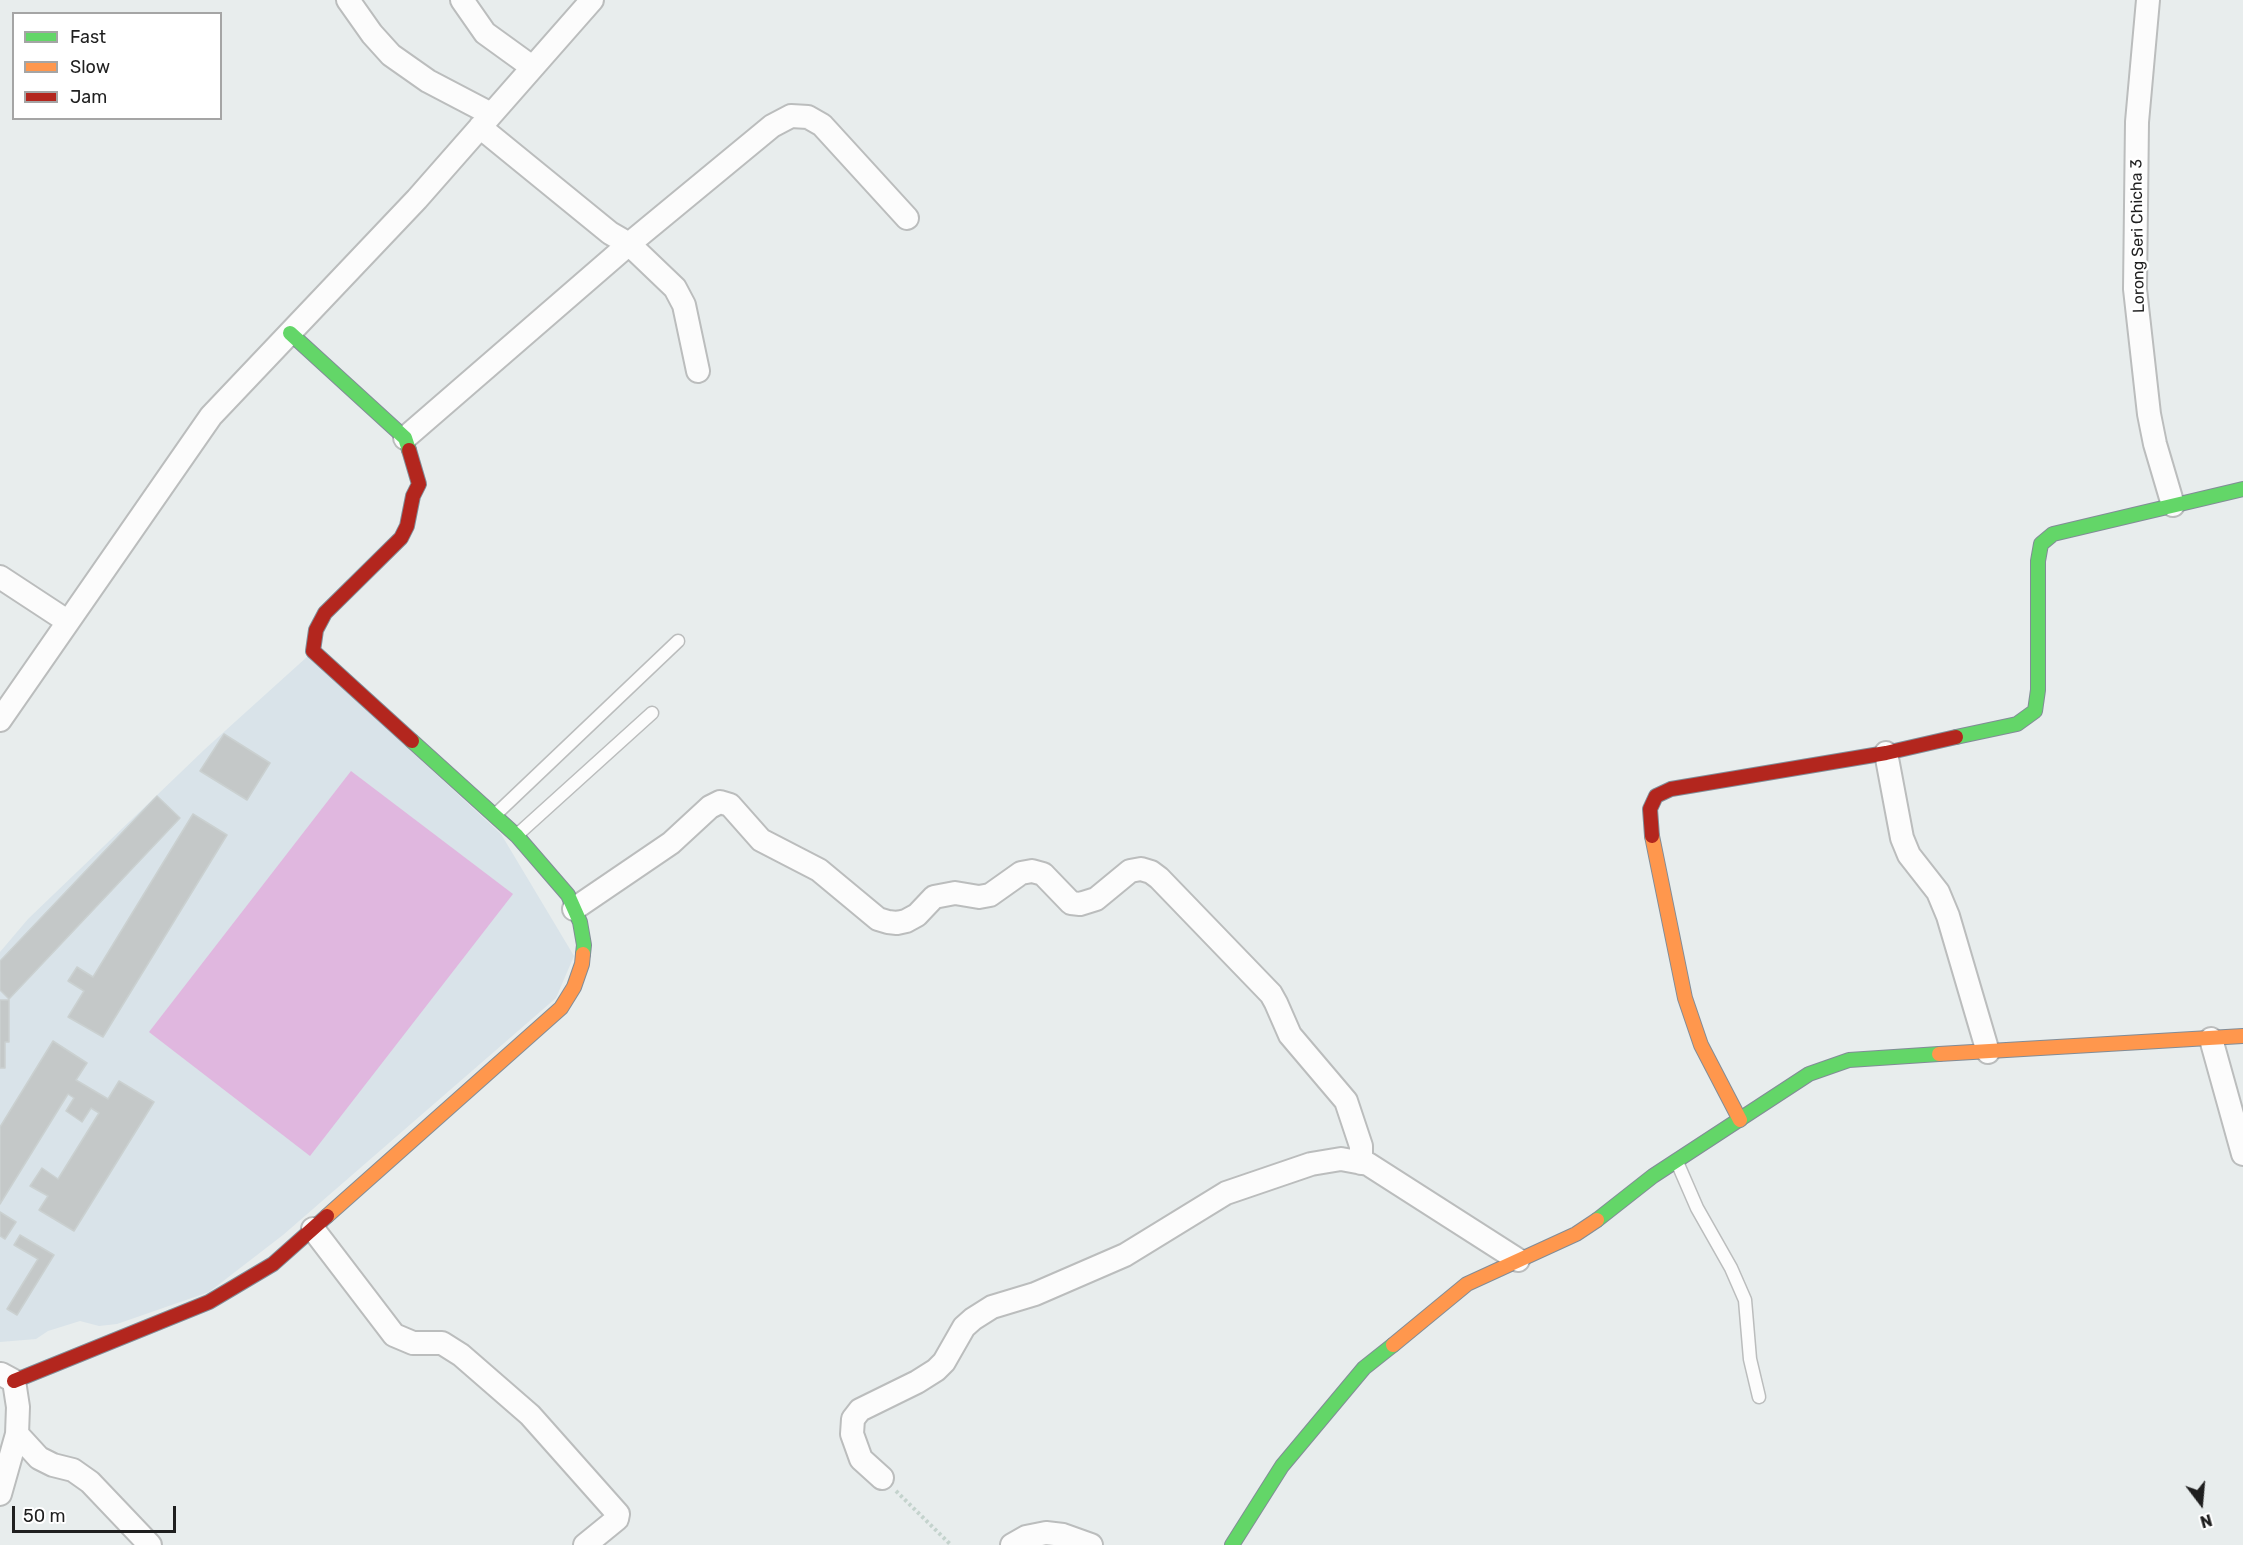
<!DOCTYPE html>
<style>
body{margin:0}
#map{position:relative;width:2243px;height:1545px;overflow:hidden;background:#e8eded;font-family:Rubik,sans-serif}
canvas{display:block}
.legend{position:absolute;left:12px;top:12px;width:210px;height:108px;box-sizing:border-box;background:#fff;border:2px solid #a5a5a5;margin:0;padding:8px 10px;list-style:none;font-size:18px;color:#1f1f1f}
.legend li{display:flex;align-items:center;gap:12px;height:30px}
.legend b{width:30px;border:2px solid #a5a5a5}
.north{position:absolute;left:2171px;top:1473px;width:60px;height:60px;-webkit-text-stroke:4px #fff;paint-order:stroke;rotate:164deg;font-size:16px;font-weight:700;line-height:24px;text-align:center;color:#1f1f1f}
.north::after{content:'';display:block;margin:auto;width:21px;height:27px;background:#1f1f1f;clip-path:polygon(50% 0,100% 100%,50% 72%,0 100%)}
.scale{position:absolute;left:12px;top:1506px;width:164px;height:27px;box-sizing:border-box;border:3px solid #1f1f1f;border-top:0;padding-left:8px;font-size:18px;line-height:21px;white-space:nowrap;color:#1f1f1f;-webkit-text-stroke:4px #fff;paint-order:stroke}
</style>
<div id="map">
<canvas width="2243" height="1545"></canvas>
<ul class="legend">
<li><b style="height:8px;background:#63d668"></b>Fast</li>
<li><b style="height:8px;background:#ff974d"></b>Slow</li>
<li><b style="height:8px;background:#b3261e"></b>Jam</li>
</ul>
<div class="north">N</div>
<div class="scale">50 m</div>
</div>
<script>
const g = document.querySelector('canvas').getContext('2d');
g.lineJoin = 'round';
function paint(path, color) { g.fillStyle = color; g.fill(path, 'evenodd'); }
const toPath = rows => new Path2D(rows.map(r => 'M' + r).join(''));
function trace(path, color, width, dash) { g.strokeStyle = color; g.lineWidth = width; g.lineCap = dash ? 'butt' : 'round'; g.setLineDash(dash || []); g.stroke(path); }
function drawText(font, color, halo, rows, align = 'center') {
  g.font = font + ' Rubik,sans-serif'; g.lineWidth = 5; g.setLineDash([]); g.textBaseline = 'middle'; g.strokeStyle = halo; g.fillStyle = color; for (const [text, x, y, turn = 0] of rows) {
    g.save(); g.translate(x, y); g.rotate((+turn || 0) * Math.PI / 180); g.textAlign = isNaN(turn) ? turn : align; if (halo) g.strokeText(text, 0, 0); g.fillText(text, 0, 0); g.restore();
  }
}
paint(toPath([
 [308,656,501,834,574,956,556,998,283,1235,209,1292,117,1324,99,1326,80,1321,48,1331,36,1339,0,1342,0,952,28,919,205,749]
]), '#d9e3e9');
paint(toPath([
 [351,771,513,894,310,1156,149,1032]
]), '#e0b7df');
const building = toPath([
 [224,734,270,763,247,800,200,771,224,734],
 [157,796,180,818,9,999,0,990,0,961,157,796],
 [193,814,227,835,103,1037,68,1017,84,991,68,981,77,967,93,977,193,814],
 [0,1000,9,1000,9,1042,5,1042,5,1068,0,1068,0,1000],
 [53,1041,87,1063,76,1080,108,1099,119,1081,154,1102,74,1231,39,1210,48,1196,30,1186,42,1168,58,1179,99,1113,91,1108,82,1122,66,1111,74,1098,68,1094,0,1204,0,1127,53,1041],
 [0,1212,16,1222,5,1239,0,1236,0,1212],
 [20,1235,54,1255,17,1315,7,1309,38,1259,14,1245,20,1235]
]);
paint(building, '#c4c8c8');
trace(building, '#cad0d0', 1.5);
const lane = toPath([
 [495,815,678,641],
 [517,835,652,713],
 [1677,1162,1697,1208,1731,1268,1745,1300,1750,1359,1759,1397]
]);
const street = toPath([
 [348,0,372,34,391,55,428,81,491,114],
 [462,0,485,33,532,67],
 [2148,0,2137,122,2135,289,2149,414,2155,444,2173,505],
 [480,127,610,233,629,244,772,126,791,116,808,117,822,125,907,218],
 [405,438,629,244,675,288,684,305,698,371],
 [0,577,67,621],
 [0,720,211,416,417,199,592,0],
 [1886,753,1902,838,1909,855,1938,892,1948,916,1988,1052],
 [574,909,671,843,710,807,720,802,730,805,761,840,819,870,878,919,888,922,897,923,906,921,917,915,934,897,955,893,979,897,990,895,1021,873,1032,871,1043,874,1071,903,1080,904,1096,899,1130,871,1141,869,1151,872,1159,878,1271,994,1276,1003,1290,1035,1346,1101,1361,1146,1361,1163],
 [2211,1039,2243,1154],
 [313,1229,394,1335,413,1343,442,1343,461,1355,530,1415,618,1514,617,1519,585,1545],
 [17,1434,39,1458,53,1465,73,1470,90,1482,150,1545],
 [882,1478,861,1459,852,1434,853,1419,860,1410,917,1382,936,1370,944,1362,964,1327,973,1319,992,1307,1035,1294,1125,1255,1226,1193,1311,1164,1341,1159,1368,1164,1518,1260],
 [0,1494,17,1434,18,1407,14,1381,1,1374],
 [1012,1545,1026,1537,1046,1533,1063,1535,1091,1545]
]);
const fast = toPath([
 [290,333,405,438,409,450],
 [1956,737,2017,724,2035,711,2038,690,2038,561,2041,544,2053,534,2243,489],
 [412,741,517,836,568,895,580,922,584,945,583,954],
 [1597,1220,1653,1176,1809,1074,1849,1060,1939,1054],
 [1232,1545,1282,1466,1364,1368,1393,1345]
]);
const slow = toPath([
 [1652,836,1685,998,1701,1045,1740,1120],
 [1939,1054,2243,1036],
 [327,1216,561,1008,574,987,582,964,583,954],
 [1393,1345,1467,1284,1576,1234,1597,1220]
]);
const jam = toPath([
 [409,450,419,484,413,496,407,526,401,538,325,613,316,630,313,651,412,741],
 [1652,836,1650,809,1656,796,1671,789,1886,753,1956,737],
 [14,1381,209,1302,273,1264,327,1216]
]);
trace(lane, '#bbbdbd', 15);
trace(street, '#bbbdbd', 26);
trace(fast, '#818c97', 16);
trace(slow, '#818c97', 16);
trace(jam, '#818c97', 16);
trace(toPath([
 [896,1491,951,1545]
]), '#c4d3cd', 4, [3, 3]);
trace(lane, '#fcfcfc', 12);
trace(street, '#fcfcfc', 22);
trace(fast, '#63d668', 14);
trace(slow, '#ff974d', 14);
trace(jam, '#b3261e', 14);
drawText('16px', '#1f1f1f', '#fff', [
 ["Lorong Seri Chicha 3",2138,236,-91]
]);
</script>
